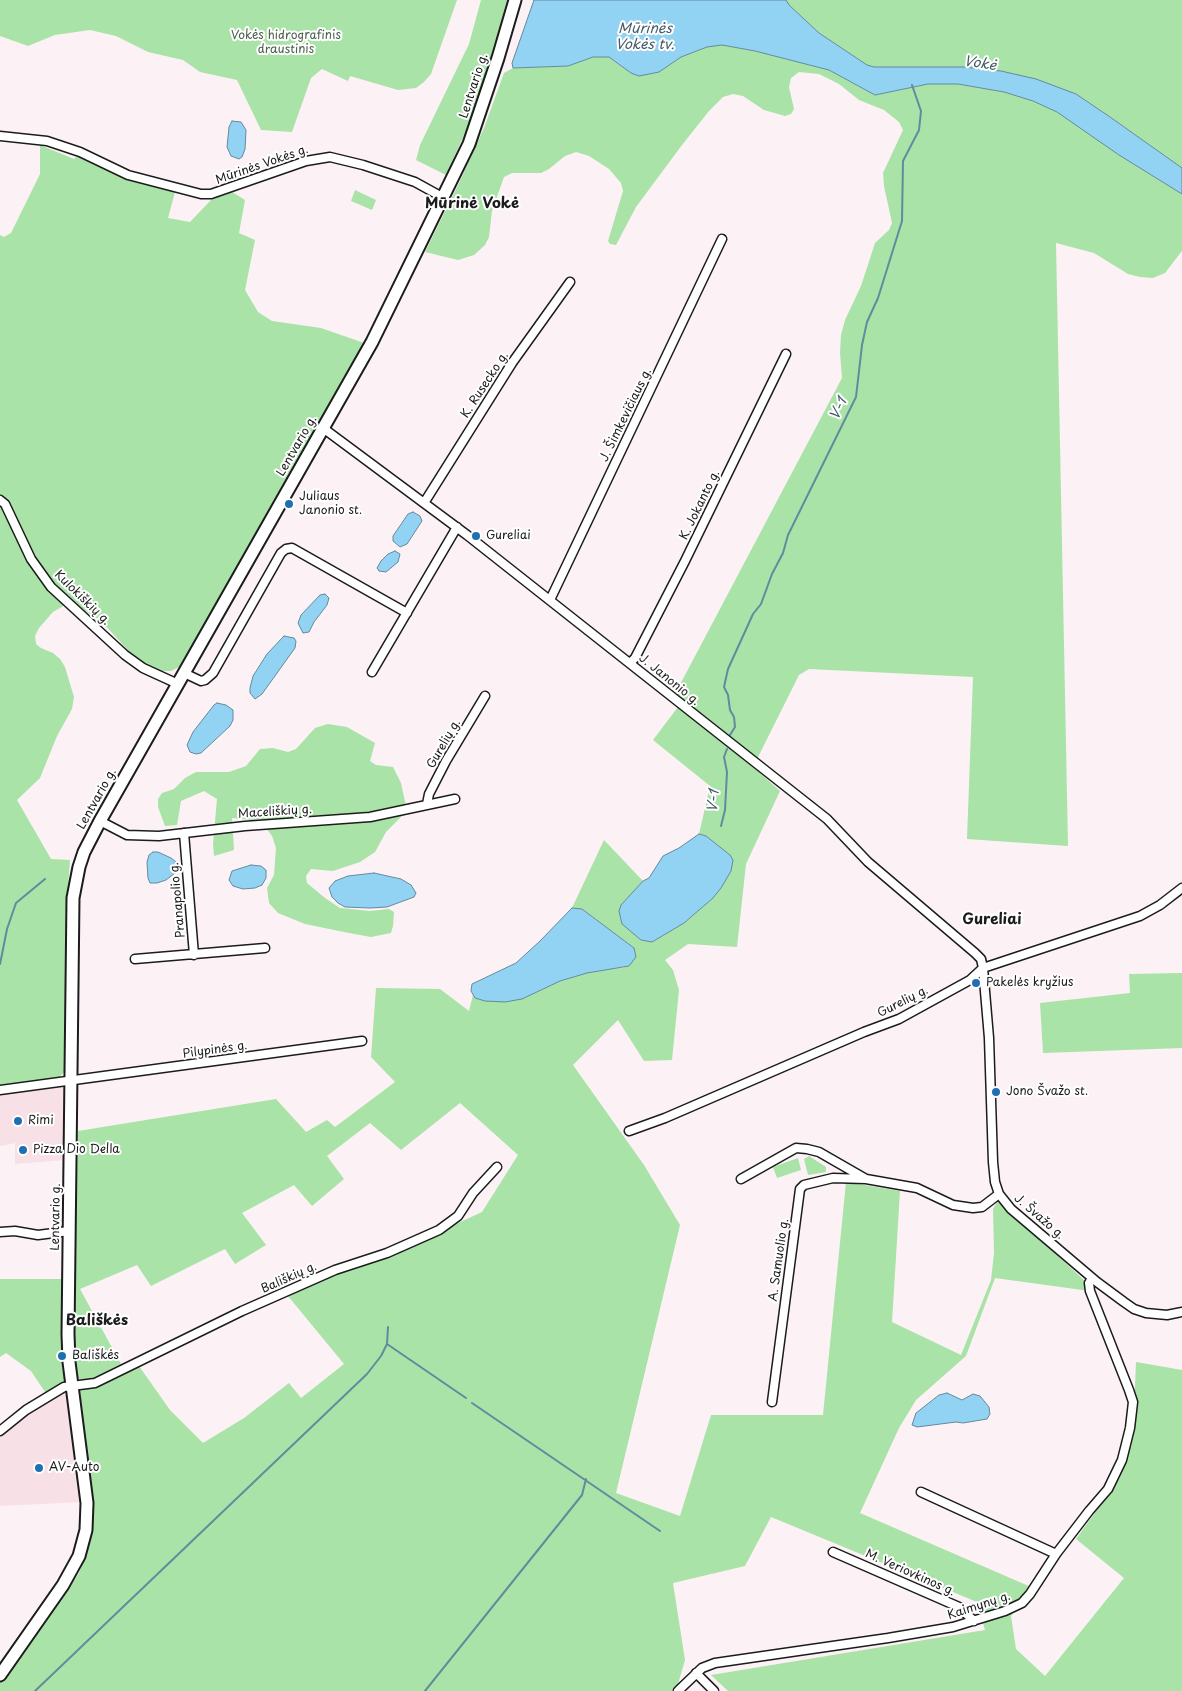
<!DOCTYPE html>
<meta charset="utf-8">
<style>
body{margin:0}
canvas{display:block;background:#fcf1f4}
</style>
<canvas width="1182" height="1691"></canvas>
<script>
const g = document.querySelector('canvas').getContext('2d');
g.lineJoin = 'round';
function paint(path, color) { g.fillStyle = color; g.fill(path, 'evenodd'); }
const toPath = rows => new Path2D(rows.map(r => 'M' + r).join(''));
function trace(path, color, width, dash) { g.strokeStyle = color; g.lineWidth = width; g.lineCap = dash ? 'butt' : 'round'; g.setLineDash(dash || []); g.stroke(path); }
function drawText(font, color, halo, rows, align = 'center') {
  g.font = font + ' "Playpen Sans",sans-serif'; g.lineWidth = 4; g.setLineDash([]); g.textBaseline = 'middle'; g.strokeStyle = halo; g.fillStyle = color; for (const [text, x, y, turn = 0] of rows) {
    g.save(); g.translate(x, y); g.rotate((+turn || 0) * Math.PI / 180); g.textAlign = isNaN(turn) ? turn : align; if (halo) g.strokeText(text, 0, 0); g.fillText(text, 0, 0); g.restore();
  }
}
paint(toPath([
 [61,1087,64,1088,66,1092,65,1160,15,1164,15,1143,0,1146,0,1094],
 [68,1383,82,1502,0,1506,0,1434]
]), '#f8e0e7');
paint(toPath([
 [0,0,457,0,431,74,424,82,416,88,398,90,350,76,348,81,322,69,311,78,292,132,261,130,237,80,200,72,183,60,148,52,116,36,90,30,55,35,28,46,0,36],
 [481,0,509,0,470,122,446,175,416,160,420,145,469,44],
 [786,0,1182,0,1182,168,1110,117,1076,94,964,67,893,68,874,67,867,65,819,33,789,5],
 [722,45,755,51,829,70,875,95,928,84,958,84,1004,92,1033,101,1057,112,1080,127,1119,155,1182,194,1182,251,1165,273,1153,278,1140,277,1128,274,1094,253,1056,243,1068,846,967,839,973,677,809,669,799,675,757,759,675,694,842,378,840,353,841,335,845,320,861,286,875,243,889,230,892,223,884,186,883,173,903,130,899,122,884,110,859,100,839,84,819,74,799,72,791,78,789,87,794,109,791,114,785,116,764,110,743,96,733,94,723,97,709,111,682,145,636,207,616,245,610,244,608,241,623,191,621,183,609,169,589,156,576,152,565,156,549,169,541,173,512,173,504,177,492,211,489,237,485,245,474,255,458,260,425,252,460,181,484,128,504,73,513,68,568,66,593,57,609,57,631,73,659,72,681,57,707,47],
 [40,145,74,159,78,155,120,175,175,192,168,218,190,222,212,199,229,190,245,200,239,233,255,240,245,290,258,312,272,321,321,328,364,343,186,660,179,667,171,671,161,671,147,666,137,660,102,622,80,607,65,605,53,612,39,628,35,636,36,644,41,648,53,653,60,659,65,667,74,697,72,709,57,736,40,778,17,800,51,859,70,860,67,902,65,1071,59,1078,0,1086,0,235,4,237,11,233,40,174],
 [355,190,376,200,372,210,351,201],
 [678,707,753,767,780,791,746,864,737,947,688,944,665,960,673,970,679,990,672,1060,644,1061,618,1020,573,1065,644,1165,680,1225,616,1493,680,1516,711,1415,823,1415,846,1182,900,1191,892,1322,961,1355,991,1280,994,1253,993,1209,998,1201,1097,1292,995,1278,966,1356,916,1400,899,1428,860,1513,1031,1587,1011,1616,1016,1649,1045,1676,1124,1578,1076,1539,1114,1486,1123,1468,1129,1447,1134,1411,1136,1362,1182,1370,1182,1691,728,1691,711,1675,985,1630,977,1602,771,1517,745,1566,673,1583,685,1660,676,1691,0,1691,0,1683,69,1588,79,1573,85,1558,93,1518,92,1501,80,1390,99,1385,139,1366,170,1410,203,1443,244,1418,289,1383,301,1398,344,1364,288,1296,341,1270,389,1255,482,1212,518,1155,460,1103,401,1150,370,1123,327,1156,344,1179,312,1206,294,1185,242,1213,266,1245,235,1264,225,1249,151,1286,137,1265,80,1289,121,1364,86,1381,81,1380,75,1376,73,1322,78,1131,276,1099,306,1132,327,1120,335,1127,395,1082,371,1057,376,988,440,989,469,1011,473,995,475,998,522,999,560,981,587,973,603,969,623,968,634,948,582,909,572,908,604,840,643,881,621,905,620,918,652,942,684,923,713,898,721,888,731,871,706,836,699,834,710,786,653,740],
 [328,724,347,727,375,743,370,761,376,765,393,767,401,783,407,811,386,832,375,852,360,862,333,871,311,869,306,876,307,883,325,898,340,908,370,911,389,909,394,912,393,926,391,933,371,937,349,933,305,924,278,913,269,903,267,888,274,875,276,848,272,836,261,821,232,818,234,850,214,856,213,844,217,799,204,791,181,801,177,825,165,826,158,807,158,799,162,793,174,789,185,778,196,772,229,772,246,766,260,749,273,748,288,752,296,749,315,728],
 [1182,973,1182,1048,1043,1053,1040,1003,1130,993,1129,974],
 [809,1156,826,1167,826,1172,808,1175,804,1159],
 [798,1158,801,1170,777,1178,773,1167],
 [0,1279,65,1279,68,1383,47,1395,31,1371,6,1353,0,1357]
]), '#a9e3a8');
const water = toPath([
 [534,0,786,0,789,5,819,33,867,65,874,67,964,67,1001,71,1036,79,1076,94,1110,117,1182,168,1182,194,1119,155,1057,112,1033,101,1004,92,958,84,928,84,875,95,829,70,755,51,722,45,707,47,681,57,659,72,639,76,631,73,609,57,593,57,568,66,513,68,512,63,534,0],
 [232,121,241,122,246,130,245,149,242,157,239,159,231,156,227,147,229,127,232,121],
 [413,512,420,516,422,521,407,544,400,547,393,541,393,536,408,514,413,512],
 [395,551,400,554,398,562,386,572,379,571,377,568,381,561,388,554,395,551],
 [325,594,329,598,327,605,314,622,309,632,303,633,298,623,301,615,320,595,325,594],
 [284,636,294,638,296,641,295,648,262,694,255,699,250,693,250,688,253,676,267,654,284,636],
 [217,703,226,705,233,710,233,720,230,726,201,753,196,754,190,752,187,745,193,732,214,705,217,703],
 [699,834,706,836,730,855,733,860,731,871,721,888,713,898,684,923,652,942,641,940,622,924,619,911,621,905,643,881,649,878,663,856,679,848,699,834],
 [153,852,158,852,171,858,176,862,179,870,166,880,157,883,150,883,148,878,147,862,149,855,153,852],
 [251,865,261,866,266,870,266,878,262,885,255,888,243,889,233,886,229,880,232,871,251,865],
 [374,873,401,879,411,885,416,893,414,897,387,907,370,908,345,907,338,903,332,897,329,888,335,881,348,876,374,873],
 [572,908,582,909,634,948,636,957,629,966,587,973,560,981,522,999,505,1002,485,1001,475,998,471,991,472,984,516,963,540,941,572,908],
 [947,1393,962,1400,973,1394,980,1396,989,1407,990,1414,987,1419,963,1423,956,1422,917,1427,912,1425,916,1413,939,1395,947,1393]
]);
paint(water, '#92d3f3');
trace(water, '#638a9d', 1);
trace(toPath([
 [730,735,735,727,734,717,730,710,728,695,724,687,728,669,753,614,761,604,772,574,783,553,788,535,856,397,862,345,867,322,878,298,902,221,903,161,919,130,921,111,912,85],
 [721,826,725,810,727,772,724,757,727,749],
 [0,964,7,929,16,903,45,879],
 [387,1344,466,1398],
 [472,1403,660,1531],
 [35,1691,367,1374,381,1356,387,1344,388,1327],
 [425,1691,582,1495,586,1479]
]), '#638a9d', 2);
const street = toPath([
 [0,136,47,141,80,152,128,175,201,194,211,194,306,161,330,157,363,165,415,182,444,198],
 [323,428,467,535,827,819,868,862,975,953,981,959,983,968,989,1038,993,1162,995,1182,999,1194,1011,1209,1097,1282,1124,1302,1134,1309,1146,1313,1167,1315,1182,1312],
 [0,500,5,504,31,559,51,587,125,655,143,668,178,684],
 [424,503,512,363,570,282],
 [550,600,722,239],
 [630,663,635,658,685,561,786,354],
 [372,672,457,527],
 [184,673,201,681,205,680,213,673,281,553,286,549,292,548,407,613],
 [427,804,429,794,446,761,485,696],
 [100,821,127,835,159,836,245,826,370,817,455,799],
 [184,833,194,955],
 [135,959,265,948],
 [0,1090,362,1041],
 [629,1131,665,1118,864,1032,899,1019,970,980,983,968,1140,916,1160,905,1182,888],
 [741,1179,796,1148,807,1149,819,1152,866,1179,917,1188,953,1205,973,1208,982,1207,999,1194],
 [0,1232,15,1231,38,1235,69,1231],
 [772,1402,800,1189,804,1185,833,1178,866,1179],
 [0,1431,26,1410,64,1387,95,1383,242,1311,335,1270,387,1253,439,1230,458,1216,473,1193,497,1167],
 [921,1492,1056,1554],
 [833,1552,959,1607,974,1621],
 [696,1673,714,1691],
 [678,1691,702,1668,715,1663,888,1638,953,1627,1005,1611,1022,1603,1030,1594,1056,1554,1089,1511,1108,1489,1122,1460,1130,1428,1133,1402,1129,1390,1090,1291,1089,1283,1092,1278]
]);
const secondary = toPath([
 [0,1675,63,1585,79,1556,86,1530,87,1503,69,1362,68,1334,73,898,79,867,84,852,100,821,372,342,469,144,498,58,515,0]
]);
trace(street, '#1c1c1c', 11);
trace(secondary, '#1c1c1c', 15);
trace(street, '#fff', 8);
trace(secondary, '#fff', 11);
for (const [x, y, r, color] of [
 [289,504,5,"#1f6fb2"],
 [476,536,5,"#1f6fb2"],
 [976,983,5,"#1f6fb2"],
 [996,1092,5,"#1f6fb2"],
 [18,1121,5,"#1f6fb2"],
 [23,1150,5,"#1f6fb2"],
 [62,1356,5,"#1f6fb2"],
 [39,1468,5,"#1f6fb2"]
]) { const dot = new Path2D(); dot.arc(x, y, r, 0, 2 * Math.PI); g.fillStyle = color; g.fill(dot); trace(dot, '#fff', 2); }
drawText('12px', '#4d624d', '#fff', [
 ["Vokės hidrografinis",286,36],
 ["draustinis",286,50]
]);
drawText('12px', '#1c1c1c', '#fff', [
 ["Lentvario g.",474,86,-72],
 ["Mūrinės Vokės g.",262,165,-19],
 ["K. Rusecko g.",485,385,-57],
 ["J. Šimkevičiaus g.",626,415,-64],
 ["Lentvario g.",297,446,-60],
 ["K. Jokanto g.",700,505,-64],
 ["Kulokiškių g.",82,598,44],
 ["J. Janonio g.",669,680,39],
 ["Gurelių g.",444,744,-60],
 ["Lentvario g.",97,799,-61],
 ["Maceliškių g.",275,812,-4],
 ["Pranapolio g.",178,900,-95],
 ["Gurelių g.",903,1002,-27],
 ["Pilypinės g.",215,1050,-8],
 ["Lentvario g.",56,1217,-89],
 ["J. Švažo g.",1039,1217,41],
 ["A. Samuolio g.",779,1260,-82],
 ["Bališkių g.",289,1278,-24],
 ["M. Veriovkinos g.",910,1573,24],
 ["Kaimynų g.",979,1606,-18]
]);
drawText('12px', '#1c1c1c', '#fff', [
 ["Juliaus",299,497],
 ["Janonio st.",299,511],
 ["Gureliai",486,536],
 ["Pakelės kryžius",986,983],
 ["Jono Švažo st.",1006,1092],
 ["Rimi",28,1121],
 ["Pizza Dio Della",33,1150],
 ["Bališkės",72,1356],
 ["AV-Auto",49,1468]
], 'left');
drawText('italic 14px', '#455c67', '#fff', [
 ["Mūrinės",645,29],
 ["Vokės tv.",645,45],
 ["Vokė",980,64,9],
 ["V-1",839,409,-65],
 ["V-1",714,801,-85]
]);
drawText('bold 15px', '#1c1c1c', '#fff', [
 ["Mūrinė Vokė",472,204],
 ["Gureliai",992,920],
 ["Bališkės",97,1321]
]);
</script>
